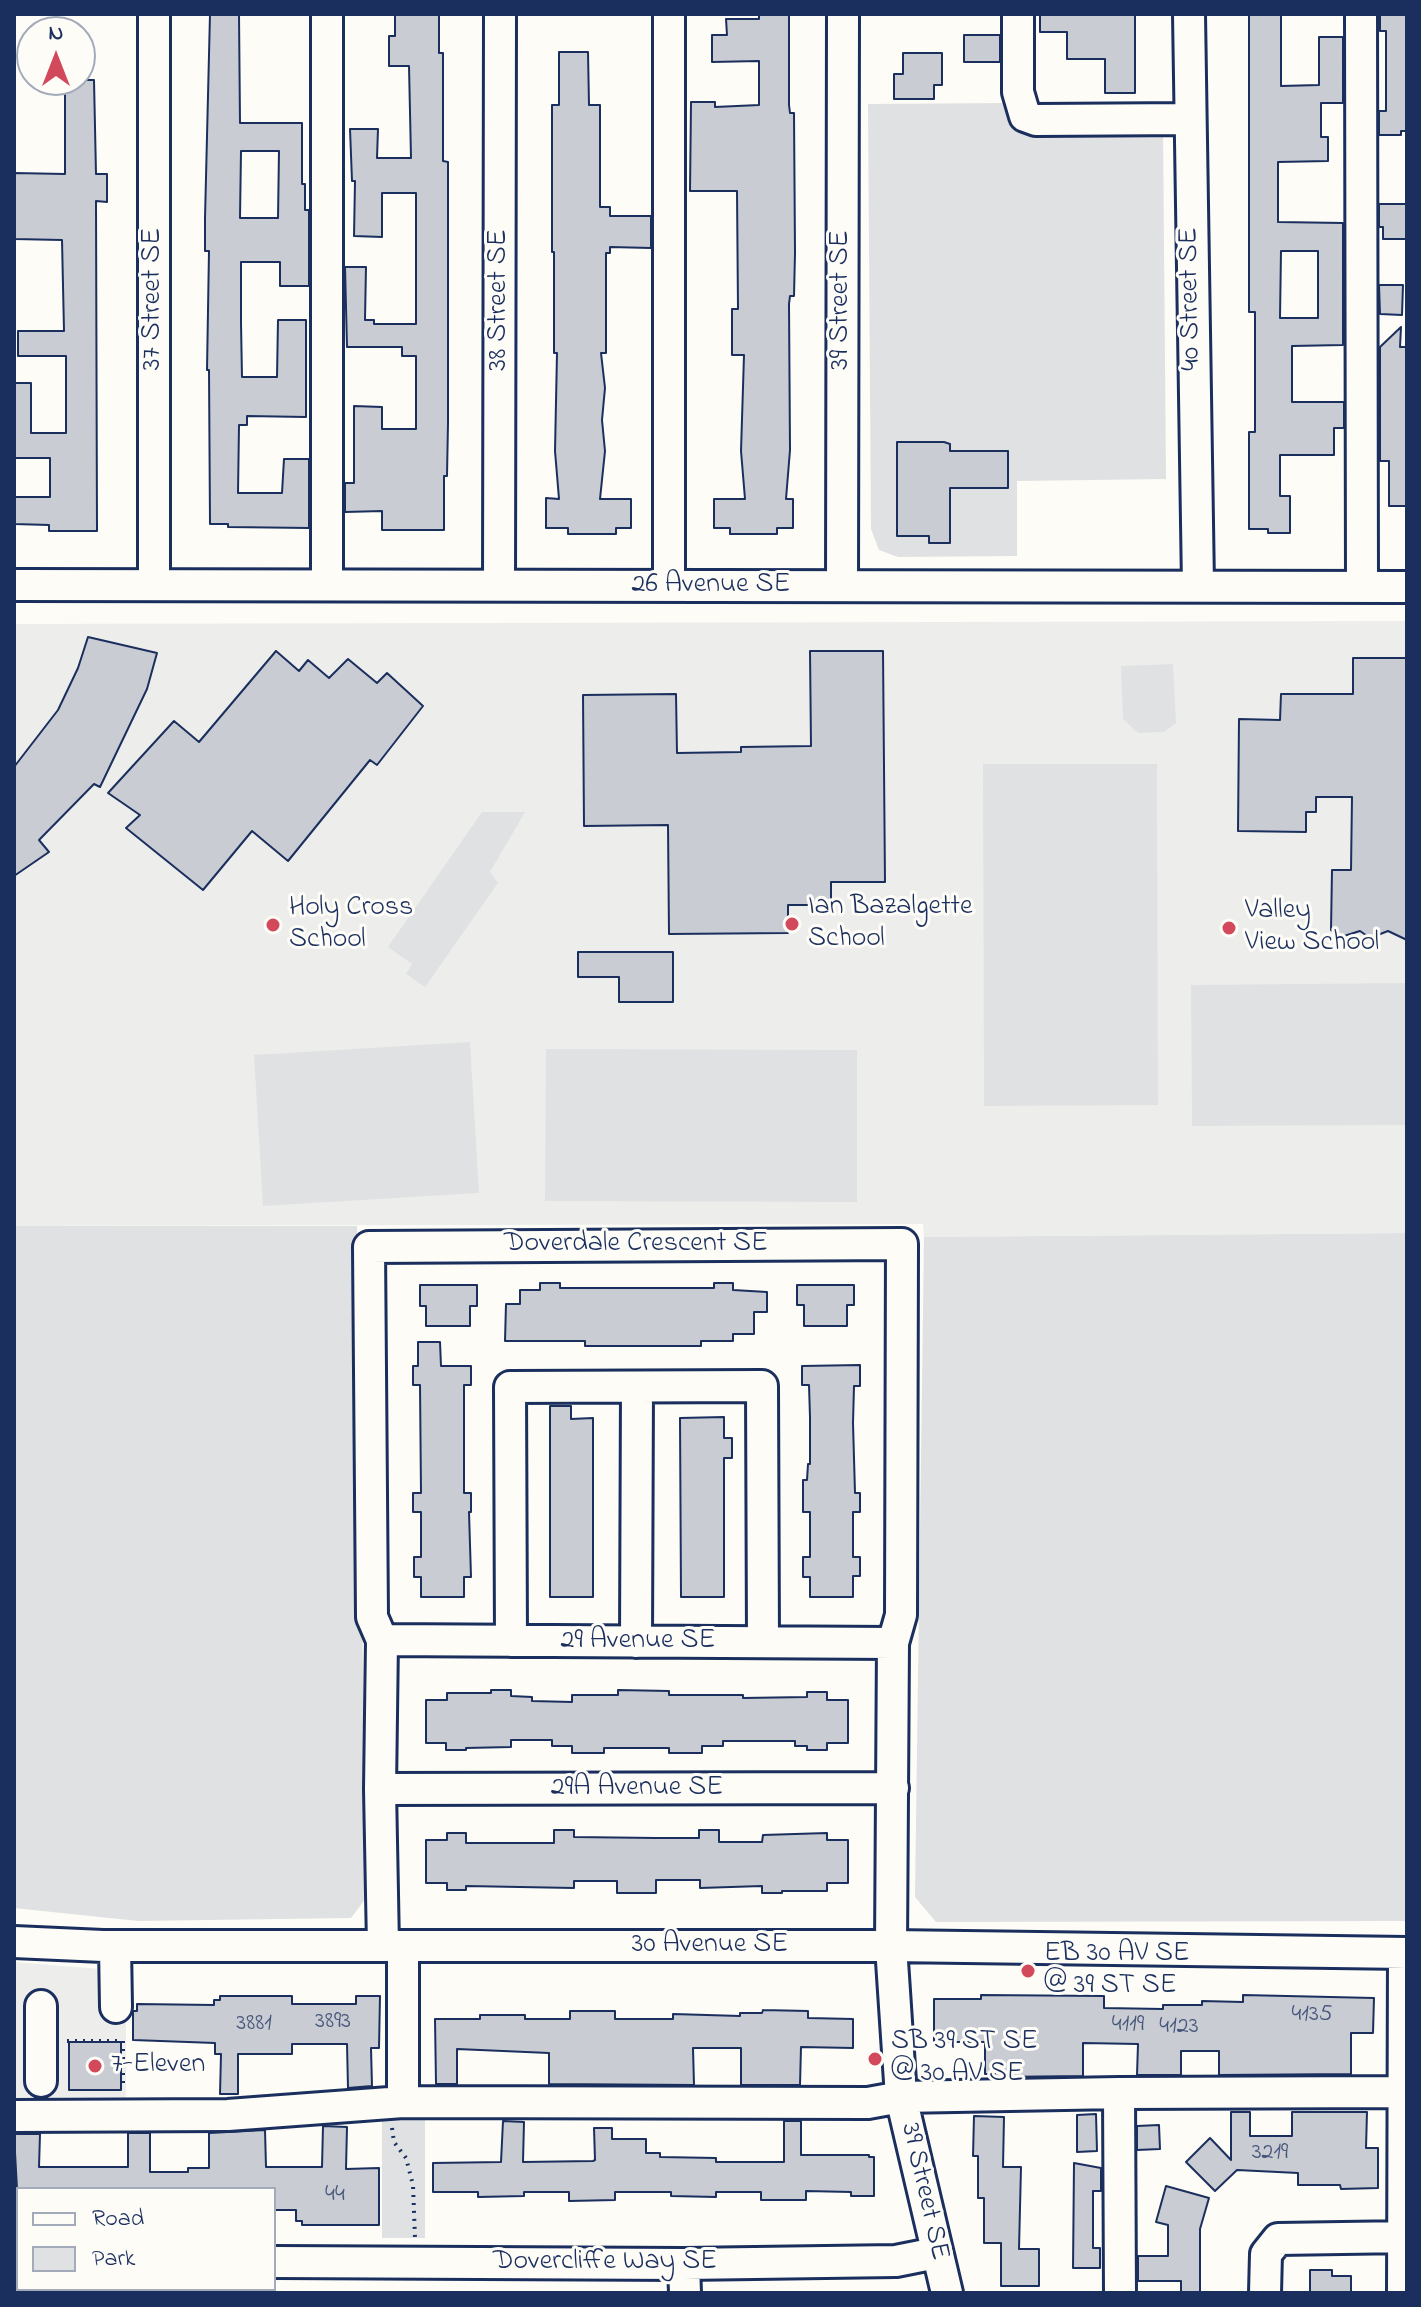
<!DOCTYPE html>
<style>
body{margin:0}
#map{position:relative;width:1421px;height:2307px;overflow:hidden;background:#fdfcf7;font-family:"Indie Flower",sans-serif}
canvas{display:block}
.frame{position:absolute;inset:0;border:16px solid #1b2f5e;pointer-events:none}
.legend{position:absolute;left:16px;top:2187px;width:260px;height:104px;box-sizing:border-box;background:#fdfcf7;border:2px solid #a3aaba;margin:0;padding:10px 14px;list-style:none;font-size:24px;color:#1b2f5e}
.legend li{display:flex;align-items:center;gap:16px;height:40px}
.legend b{width:40px;border:2px solid #a3aaba}
.north{position:absolute;left:16px;top:16px;width:80px;height:80px;box-sizing:border-box;background:#fdfcf7;border:2px solid #a3aaba;border-radius:50%;rotate:0deg;font-size:22px;font-weight:700;line-height:32px;text-align:center;color:#1b2f5e}
.north::after{content:'';display:block;margin:auto;width:28px;height:36px;background:#d1495b;clip-path:polygon(50% 0,100% 100%,50% 72%,0 100%)}
</style>
<div id="map">
<canvas width="1421" height="2307"></canvas>
<div class="frame"></div>
<ul class="legend">
<li><b style="height:10px;background:#fdfcf7"></b>Road</li>
<li><b style="height:22px;background:#e0e1e3"></b>Park</li>
</ul>
<div class="north">N</div>
</div>
<script>
const g = document.querySelector('canvas').getContext('2d');
g.lineJoin = 'round';
function paint(path, color) { g.fillStyle = color; g.fill(path, 'evenodd'); }
const toPath = rows => new Path2D(rows.map(r => 'M' + r).join(''));
function trace(path, color, width, dash) { g.strokeStyle = color; g.lineWidth = width; g.lineCap = dash ? 'butt' : 'round'; g.setLineDash(dash || []); g.stroke(path); }
function drawText(font, color, halo, rows, align = 'center') {
  g.font = font + ' "Indie Flower",sans-serif'; g.lineWidth = 6; g.setLineDash([]); g.textBaseline = 'middle'; g.strokeStyle = halo; g.fillStyle = color; for (const [text, x, y, turn = 0] of rows) {
    g.save(); g.translate(x, y); g.rotate((+turn || 0) * Math.PI / 180); g.textAlign = isNaN(turn) ? turn : align; if (halo) g.strokeText(text, 0, 0); g.fillText(text, 0, 0); g.restore();
  }
}
paint(toPath([
 [1407,621,1407,1233,924,1237,923,1224,14,1226,14,624],
 [14,1962,126,1971,126,2100,14,2100]
]), '#edeeec');
paint(toPath([
 [1011,103,1163,130,1166,479,1017,481,1017,556,898,557,879,550,871,529,868,104],
 [1173,664,1176,723,1164,732,1138,733,1123,719,1121,666],
 [983,764,1157,764,1158,1105,984,1106],
 [482,812,525,812,490,872,498,883,425,987,406,974,412,964,388,947],
 [1407,983,1407,1125,1192,1126,1191,985],
 [470,1042,479,1193,263,1206,254,1055],
 [546,1049,857,1050,857,1202,545,1201],
 [14,1226,357,1226,366,1898,351,1918,138,1921,14,1908],
 [1407,1233,1407,1921,936,1922,915,1897,924,1237],
 [382,2120,425,2120,425,2238,382,2238]
]), '#e0e1e3');
const building = toPath([
 [210,14,239,14,240,123,302,123,302,184,305,184,305,210,309,210,309,286,280,286,280,262,241,262,241,323,242,377,277,377,278,320,306,320,306,417,247,416,247,425,239,425,238,493,282,493,284,459,309,459,309,528,228,527,228,524,210,524,209,370,207,370,209,251,205,251,205,218,210,14],
 [241,151,279,151,278,218,240,218,241,151],
 [395,14,439,14,439,53,443,53,443,161,448,162,448,423,447,476,444,476,444,530,382,530,382,511,345,512,345,483,354,483,354,406,382,407,382,429,416,429,416,356,402,356,402,347,347,347,345,267,366,267,365,320,374,320,374,324,416,324,416,193,382,193,382,237,354,236,355,181,352,181,350,129,378,129,377,158,411,158,409,66,389,66,389,36,395,36,395,14],
 [759,14,789,14,789,105,790,113,794,113,795,253,794,296,790,296,789,304,790,450,786,499,793,499,793,528,777,528,777,534,730,534,730,528,714,528,714,499,745,499,741,451,744,355,732,355,732,309,738,309,737,191,690,191,691,102,715,102,715,107,759,105,759,61,712,62,712,35,727,35,726,19,759,19,759,14],
 [1040,14,1135,14,1135,93,1105,93,1105,59,1067,59,1067,32,1040,32,1040,14],
 [1249,14,1281,14,1281,86,1319,85,1319,37,1343,37,1343,103,1321,103,1321,137,1328,137,1328,161,1278,162,1278,222,1343,223,1343,345,1292,346,1292,402,1344,402,1344,428,1334,428,1334,455,1280,455,1280,496,1290,496,1290,533,1268,533,1268,529,1249,529,1249,432,1255,432,1255,312,1249,312,1249,14],
 [1281,251,1318,251,1318,318,1280,318,1281,251],
 [1380,14,1407,14,1407,131,1401,131,1401,135,1379,135,1379,111,1386,111,1386,31,1380,31,1380,14],
 [964,35,1000,35,1000,62,964,62,964,35],
 [559,52,588,52,589,105,600,105,600,207,610,207,610,216,651,216,651,248,610,247,610,253,606,253,606,353,601,353,605,388,602,420,605,451,600,499,631,499,631,528,616,528,616,534,568,534,568,528,546,528,546,498,559,499,555,451,557,353,554,353,554,252,552,252,552,105,559,105,559,52],
 [903,53,942,53,942,85,934,85,934,99,894,99,894,74,903,74,903,53],
 [65,80,94,80,96,174,107,174,107,202,96,201,97,531,49,531,49,525,14,524,14,497,50,497,50,458,14,458,14,383,31,383,31,433,66,433,66,356,18,356,18,331,64,331,62,240,14,239,14,173,65,174,65,80],
 [1379,204,1407,204,1407,239,1383,239,1383,227,1379,227,1379,204],
 [1379,285,1403,285,1402,315,1380,314,1379,285],
 [1401,327,1400,347,1406,347,1407,374,1407,506,1389,506,1389,461,1380,461,1380,347,1401,327],
 [897,442,944,442,950,444,950,451,1008,451,1008,488,950,488,950,543,929,543,929,536,897,536,897,442],
 [88,637,157,653,147,689,100,787,94,784,39,840,49,852,14,876,14,767,58,710,78,668,88,637],
 [276,651,299,671,308,660,329,678,348,659,377,683,387,673,423,706,377,765,370,760,288,861,252,831,203,890,126,828,140,815,108,793,174,721,199,742,276,651],
 [810,651,883,651,885,882,831,882,831,905,788,905,788,933,669,934,668,825,584,826,583,695,676,694,677,753,741,752,741,747,811,746,810,651],
 [1353,658,1407,658,1407,940,1388,931,1370,938,1360,931,1344,936,1331,930,1332,870,1351,870,1352,797,1316,797,1316,812,1306,812,1306,832,1238,831,1239,719,1280,720,1281,694,1353,694,1353,658],
 [578,952,673,952,673,1002,619,1002,619,977,578,977,578,952],
 [540,1283,560,1283,560,1288,714,1288,714,1283,733,1283,733,1290,767,1292,767,1312,754,1312,754,1334,733,1334,733,1341,701,1341,701,1346,585,1346,585,1341,505,1341,506,1304,520,1304,520,1290,540,1290,540,1283],
 [420,1285,477,1285,477,1306,470,1306,470,1326,426,1326,426,1306,420,1306,420,1285],
 [797,1285,854,1285,854,1305,847,1305,847,1326,804,1326,804,1305,797,1305,797,1285],
 [418,1342,440,1342,441,1366,471,1366,471,1385,464,1385,464,1493,471,1493,471,1512,469,1512,471,1577,464,1577,464,1597,421,1597,421,1577,414,1577,414,1557,421,1557,421,1512,413,1512,413,1493,421,1493,420,1385,413,1385,413,1366,418,1366,418,1342],
 [860,1365,860,1386,854,1386,853,1423,855,1493,860,1493,860,1512,853,1512,853,1557,860,1557,860,1576,853,1576,853,1597,810,1597,810,1577,803,1577,803,1557,810,1557,810,1512,803,1512,803,1480,807,1480,808,1464,810,1464,810,1417,809,1385,802,1385,802,1366,860,1365],
 [550,1406,571,1406,571,1419,593,1418,593,1597,550,1597,550,1406],
 [724,1417,724,1438,732,1438,732,1458,724,1458,724,1597,681,1597,680,1418,724,1417],
 [491,1690,511,1690,511,1696,532,1697,532,1701,572,1702,572,1695,618,1695,618,1690,669,1691,669,1695,743,1695,743,1698,807,1697,807,1692,827,1692,827,1700,848,1700,848,1743,827,1743,827,1750,807,1750,807,1746,795,1746,795,1741,723,1741,723,1746,702,1746,702,1753,669,1753,669,1748,604,1748,604,1753,572,1753,572,1746,552,1746,552,1740,511,1740,511,1747,466,1748,466,1750,446,1750,446,1743,426,1743,426,1700,447,1700,447,1693,491,1693,491,1690],
 [554,1830,574,1830,574,1837,656,1838,699,1838,699,1830,719,1830,719,1842,762,1842,763,1835,827,1833,827,1840,848,1840,848,1883,827,1883,827,1891,782,1891,782,1893,762,1893,762,1886,700,1888,700,1880,656,1880,656,1893,617,1893,617,1881,574,1881,574,1888,466,1886,466,1890,447,1890,447,1883,426,1883,426,1840,447,1840,447,1833,466,1833,466,1843,554,1843,554,1830],
 [981,1995,1104,1996,1104,2008,1163,2009,1163,2005,1202,2005,1202,2001,1243,2002,1243,1995,1374,1998,1373,2033,1351,2033,1351,2074,1219,2075,1219,2051,1181,2051,1181,2075,1137,2075,1138,2044,1083,2043,1083,2076,996,2077,995,2074,985,2074,985,2042,934,2042,934,1999,981,1999,981,1995],
 [220,1996,292,1996,292,2004,356,2004,356,1996,380,1996,379,2048,371,2048,372,2086,348,2088,347,2044,292,2044,292,2054,238,2054,238,2094,220,2094,221,2054,215,2054,215,2043,133,2040,133,2011,137,2011,137,2004,214,2005,214,2000,220,2000,220,1996],
 [763,2010,808,2011,808,2018,853,2019,853,2048,801,2047,800,2085,741,2085,741,2048,693,2048,694,2085,549,2084,549,2053,457,2049,457,2084,436,2084,435,2019,480,2019,480,2015,525,2015,525,2019,570,2019,570,2011,615,2011,615,2019,673,2019,673,2014,740,2016,740,2013,762,2013,763,2010],
 [69,2042,121,2042,121,2090,69,2090,69,2042],
 [1231,2112,1250,2112,1250,2136,1292,2136,1292,2112,1367,2112,1366,2148,1378,2148,1378,2188,1341,2189,1340,2185,1298,2185,1298,2173,1237,2170,1215,2191,1186,2162,1210,2138,1231,2160,1231,2112],
 [1096,2114,1097,2151,1077,2152,1077,2115,1096,2114],
 [974,2116,1004,2117,1003,2167,1021,2167,1019,2249,1039,2249,1039,2286,1001,2286,1001,2243,984,2243,984,2198,978,2198,978,2156,973,2156,974,2116],
 [503,2121,524,2122,523,2162,593,2161,595,2160,594,2128,612,2128,612,2139,646,2139,646,2153,660,2153,660,2157,716,2158,716,2162,784,2162,784,2121,801,2121,801,2155,869,2155,869,2157,874,2157,874,2196,851,2196,851,2192,806,2191,806,2200,761,2200,761,2192,716,2192,716,2197,671,2196,671,2192,615,2192,615,2200,569,2201,569,2192,524,2192,524,2196,478,2197,478,2192,433,2192,433,2163,501,2162,503,2121],
 [1159,2125,1160,2149,1137,2150,1137,2126,1159,2125],
 [323,2126,347,2127,346,2169,379,2168,379,2225,302,2225,302,2221,296,2221,296,2210,274,2210,274,2189,17,2189,14,2134,40,2134,39,2167,128,2167,128,2133,150,2133,150,2172,188,2172,188,2168,209,2168,209,2133,265,2130,266,2167,322,2167,323,2126],
 [1074,2163,1101,2168,1101,2191,1093,2191,1093,2248,1100,2248,1100,2268,1073,2268,1074,2163],
 [1166,2186,1209,2198,1200,2229,1200,2293,1181,2293,1181,2281,1138,2281,1138,2256,1168,2256,1168,2225,1156,2222,1166,2186],
 [1310,2270,1332,2270,1332,2276,1351,2276,1351,2293,1310,2293,1310,2270]
]);
paint(building, '#c9ccd3');
trace(building, '#1b2f5e', 2);
const minor = toPath([
 [327,14,327,585],
 [669,14,669,586],
 [1018,14,1018,92,1025,116,1036,120,1189,119],
 [1189,14,1198,585],
 [1361,14,1362,586],
 [14,585,1407,587],
 [154,585,154,14],
 [499,585,500,14],
 [842,586,843,14],
 [382,1640,893,1643],
 [511,1641,510,1387,762,1386,763,1642],
 [636,1642,637,1387],
 [380,1789,893,1788],
 [14,1942,103,1946,891,1946,1407,1953],
 [115,1946,116,2007],
 [383,1946,380,1789,382,1640,372,1617,369,1247,902,1244,901,1615,893,1643,891,1946,901,2097,947,2293],
 [403,1946,403,2102],
 [41,2081,41,2006],
 [1119,2093,1120,2293],
 [14,2116,228,2115,403,2102,868,2103,901,2097,1119,2093,1403,2092],
 [14,2262,18,2262],
 [274,2262,684,2264,896,2261,936,2253],
 [684,2264,685,2293],
 [1265,2293,1266,2254,1278,2239,1407,2237],
 [1403,2293,1404,1953]
]);
trace(minor, '#1b2f5e', 36);
trace(toPath([
 [67,2041,123,2041,123,2089],
 [392,2128,394,2142,406,2158,413,2185,415,2238]
]), '#1b2f5e', 4, [2, 6]);
trace(minor, '#fdfcf7', 30);
for (const [x, y, r, color] of [
 [792,924,8,"#d1495b"],
 [273,925,8,"#d1495b"],
 [1229,928,8,"#d1495b"],
 [1028,1971,8,"#d1495b"],
 [875,2059,8,"#d1495b"],
 [95,2066,8,"#d1495b"]
]) { const dot = new Path2D(); dot.arc(x, y, r, 0, 2 * Math.PI); g.fillStyle = color; g.fill(dot); trace(dot, '#fdfcf7', 3); }
drawText('24px', '#46567b', null, [
 ["4135",1312,2016],
 ["3893",333,2023],
 ["3881",254,2025],
 ["4119",1128,2026],
 ["4123",1179,2028],
 ["3219",1270,2154],
 ["44",335,2196]
]);
drawText('28px', '#1b2f5e', '#fdfcf7', [
 ["37 Street SE",154,299,-90],
 ["40 Street SE",1192,299,-91],
 ["38 Street SE",500,300,-90],
 ["39 Street SE",842,300,-90],
 ["26 Avenue SE",711,586],
 ["Doverdale Crescent SE",636,1245],
 ["29 Avenue SE",638,1642],
 ["29A Avenue SE",637,1789],
 ["30 Avenue SE",710,1946],
 ["39 Street SE",923,2192,77],
 ["Dovercliffe Way SE",605,2263]
]);
drawText('28px', '#1b2f5e', '#fdfcf7', [
 ["Ian Bazalgette",808,908],
 ["School",808,940],
 ["Holy Cross",289,909],
 ["School",289,941],
 ["Valley",1245,912],
 ["View School",1245,944],
 ["EB 30 AV SE",1044,1955],
 ["@ 39 ST SE",1044,1987],
 ["SB 39 ST SE",891,2043],
 ["@ 30 AV SE",891,2075],
 ["7-Eleven",111,2066]
], 'left');
</script>
